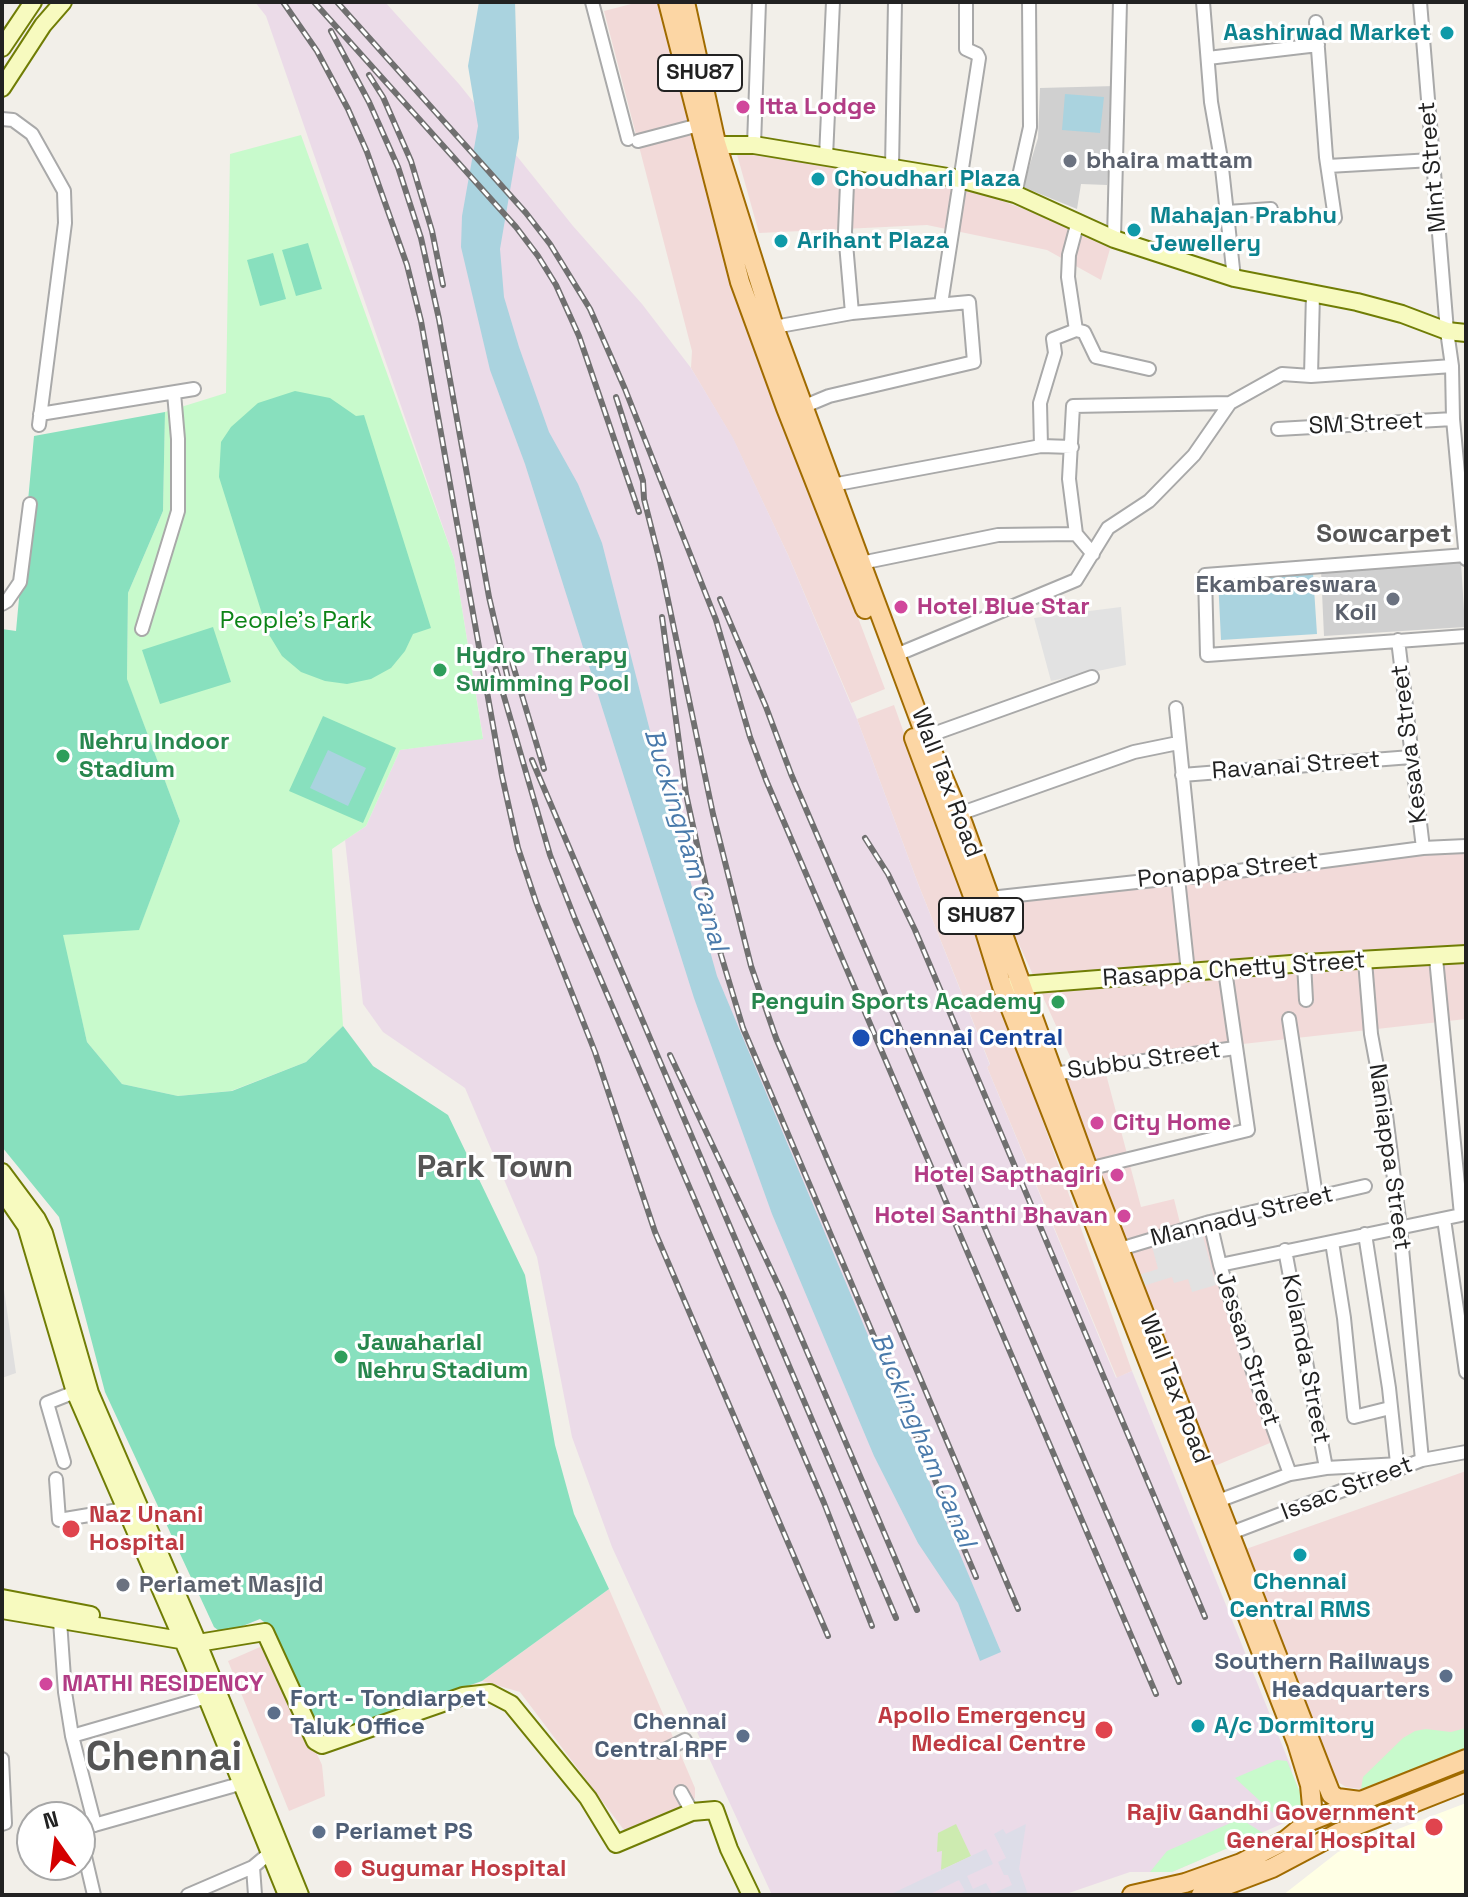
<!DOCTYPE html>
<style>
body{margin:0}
#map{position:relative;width:1468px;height:1897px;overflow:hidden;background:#f2efe9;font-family:"Space Grotesk",sans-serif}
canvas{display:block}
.frame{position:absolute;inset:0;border:4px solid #222;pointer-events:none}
.north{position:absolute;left:16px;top:1801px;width:80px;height:80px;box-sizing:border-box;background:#fff;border:2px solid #a7a7a7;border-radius:50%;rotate:346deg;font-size:22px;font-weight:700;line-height:32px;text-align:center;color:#222}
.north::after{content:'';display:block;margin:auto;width:28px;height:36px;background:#d40000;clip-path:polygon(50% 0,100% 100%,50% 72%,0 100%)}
</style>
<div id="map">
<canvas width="1468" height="1897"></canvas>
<div class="frame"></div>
<div class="north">N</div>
</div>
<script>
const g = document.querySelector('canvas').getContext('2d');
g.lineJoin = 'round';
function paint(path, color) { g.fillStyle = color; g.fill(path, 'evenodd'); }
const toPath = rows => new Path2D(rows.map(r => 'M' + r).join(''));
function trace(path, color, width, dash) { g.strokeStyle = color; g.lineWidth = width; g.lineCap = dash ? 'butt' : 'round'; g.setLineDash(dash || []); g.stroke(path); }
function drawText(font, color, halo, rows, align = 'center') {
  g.font = font + ' "Space Grotesk",sans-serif'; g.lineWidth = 6; g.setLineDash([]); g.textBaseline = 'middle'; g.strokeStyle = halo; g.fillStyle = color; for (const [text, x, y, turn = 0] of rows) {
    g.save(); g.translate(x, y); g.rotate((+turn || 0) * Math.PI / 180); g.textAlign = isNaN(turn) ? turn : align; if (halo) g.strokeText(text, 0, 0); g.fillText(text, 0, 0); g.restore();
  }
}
paint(toPath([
 [2,1276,16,1373,2,1378]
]), '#e0dfdf');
paint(toPath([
 [639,2,658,2,746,321,885,689,851,703,788,555,733,439,691,368,692,351,604,11],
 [736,151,965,187,1112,242,1101,280,1047,250,927,225,759,233],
 [894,705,1132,1371,1117,1378,987,1067,990,1064,917,881,857,719],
 [1466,848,1466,1019,1073,1063,998,898],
 [1106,1074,1141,1207,1174,1199,1183,1235,1211,1228,1277,1440,1210,1468,1066,1080],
 [1466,1471,1466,1749,1361,1789,1346,1787,1333,1779,1246,1549],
 [609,1589,695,1788,695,1798,688,1805,635,1831,624,1830,520,1692,482,1681],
 [267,1644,322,1765,325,1796,289,1811,228,1661]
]), '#f2dad9');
paint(toPath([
 [255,2,385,2,459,84,573,226,642,304,691,368,733,438,788,555,857,719,917,881,990,1065,987,1067,1116,1378,1132,1371,1291,1767,1297,1815,1284,1823,1172,1872,1130,1872,1063,1895,772,1895,612,1547,572,1437,537,1257,465,1088,383,1032,363,1004,345,840,366,826,400,750,483,738,454,559,266,16]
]), '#ebdbe8');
paint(toPath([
 [1466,1803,1466,1895,1283,1895,1338,1852]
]), '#ffffe5');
paint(toPath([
 [1115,86,1107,185,1081,184,1077,209,1023,187,1038,138,1040,88],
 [1461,562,1465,627,1324,636,1321,570]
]), '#d0d0d0');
paint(toPath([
 [956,1824,971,1856,941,1870,942,1851,937,1852,938,1833]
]), '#cdebb0');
paint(toPath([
 [301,135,454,559,483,739,400,750,366,826,332,849,343,1026,306,1062,231,1091,178,1096,122,1084,87,1042,62,935,139,929,180,821,127,680,128,593,163,511,165,412,226,393,230,154],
 [1466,1728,1466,1749,1361,1789,1363,1777,1403,1738,1415,1731,1426,1729,1451,1732],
 [1277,1760,1287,1761,1304,1802,1303,1810,1284,1823,1235,1778],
 [1235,1821,1244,1821,1263,1833,1172,1872,1150,1872,1167,1851]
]), '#c8facc');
paint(toPath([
 [308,243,322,289,296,296,282,250],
 [273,253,286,299,260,306,247,260],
 [295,391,330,398,356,416,364,415,431,628,413,634,405,651,391,668,371,679,347,684,325,681,301,672,282,656,268,633,219,477,221,442,231,427,258,403],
 [165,412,163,511,128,593,127,679,180,821,139,930,63,935,87,1042,122,1084,178,1096,232,1091,306,1062,343,1026,373,1066,448,1115,525,1275,555,1445,574,1514,609,1589,482,1681,318,1738,271,1627,260,1619,223,1634,214,1627,105,1392,59,1217,2,1147,2,629,16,631,34,436],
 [213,627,231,682,160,704,142,650],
 [323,716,396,748,363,823,289,791]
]), '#88e0be');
paint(toPath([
 [1121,607,1126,665,1051,681,1034,618],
 [1202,1233,1216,1285,1192,1292,1188,1279,1174,1283,1172,1277,1140,1287,1135,1276,1158,1269,1152,1246]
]), '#e2e2e2');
paint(toPath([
 [1026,1824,1019,1869,1028,1895,957,1895,965,1891,959,1880,928,1895,889,1895,986,1849,993,1864,967,1876,973,1889,986,1883,992,1894,1012,1885,1008,1875,1004,1875,998,1862,1006,1858,994,1834,1003,1829,1006,1834]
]), '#dddde8');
paint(toPath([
 [479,2,515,2,519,138,500,249,504,297,519,347,549,432,578,484,602,543,670,809,717,976,1001,1652,980,1661,958,1603,918,1543,874,1456,772,1214,694,998,525,464,490,370,461,247,462,216,478,126,468,66],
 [1065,94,1104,97,1100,133,1062,130],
 [1313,573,1317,634,1221,640,1218,578],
 [328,750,366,768,348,806,310,788]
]), '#aad3df');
const street = toPath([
 [592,2,628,139],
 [1203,2,1211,102,1221,159,1234,278],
 [1420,2,1447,331,1452,366,1453,419,1466,559],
 [1316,22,1326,157,1335,218],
 [1208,58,1318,45],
 [2,119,13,120,32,134,64,191,65,223,39,425],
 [638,141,699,125],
 [754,145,759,2],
 [826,157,833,2],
 [848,160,845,232,852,313],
 [1328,166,1432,160],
 [892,167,895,2],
 [1015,194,1030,127,1029,2],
 [1227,212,1271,209],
 [1114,239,1120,2],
 [941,304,979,58,977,54,966,49,966,2],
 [774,327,852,313,969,302,974,362,829,396,805,406],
 [1076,330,1084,332,1096,357,1149,369],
 [1311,376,1313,293],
 [40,414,194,389],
 [1278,429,1453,419],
 [1041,446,1040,403,1055,353,1053,339,1076,330,1068,277,1069,255,1078,221],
 [832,485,1041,446,1072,447],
 [1093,554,1076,534,1069,479,1073,406,1230,403],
 [1466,555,1205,575,1207,655,1466,636],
 [861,563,998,535,1076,534],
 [2,604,7,601,20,582,30,504],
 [142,629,178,511,178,439,174,393],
 [1398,640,1423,848],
 [896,655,1076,580,1108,528,1149,501,1194,455,1230,403,1282,374,1311,376,1452,366],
 [1176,708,1193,877],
 [922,738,1092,677],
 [1182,775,1411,757],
 [959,814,1134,752,1178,743],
 [1178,878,1188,972],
 [990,898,1301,864,1423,848,1466,846],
 [1365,961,1371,1034,1386,1115,1400,1227,1422,1460],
 [1304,963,1306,1000],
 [1289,1019,1316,1196],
 [1053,1074,1235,1048],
 [1088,1169,1248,1130,1225,970],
 [1444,1219,1466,1372],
 [1210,1222,1220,1265,1253,1372,1290,1474],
 [1365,1234,1389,1388,1397,1463],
 [1332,1242,1344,1318,1354,1417,1390,1408],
 [1120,1249,1210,1222,1365,1186],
 [1285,1250,1326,1468],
 [1220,1265,1461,1215,1436,958],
 [64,1462,47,1403,75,1392],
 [56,1479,59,1520,125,1509],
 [1218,1501,1290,1474,1326,1468,1400,1464],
 [1231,1533,1422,1460,1466,1452],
 [60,1621,65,1692,72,1736,95,1825],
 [72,1736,207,1697],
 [661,1752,685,1740],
 [2,1759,5,1823,2,1824],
 [681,1792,692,1812],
 [80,1829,243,1783],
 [80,1835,94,1895],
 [253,1867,255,1895],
 [188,1895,253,1867,271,1852]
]);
const secondary = toPath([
 [2,48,33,2],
 [2,88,43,25,63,2],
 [704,145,754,145,960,179,1015,194,1114,239,1234,278,1357,302,1402,314,1447,331,1466,333],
 [1009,986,1304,963,1466,954],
 [2,1172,37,1219,44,1233,90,1393,195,1636,300,1895],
 [2,1191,26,1226,75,1392,191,1659,287,1895],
 [2,1598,91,1615],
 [2,1610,198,1643,265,1632,315,1741,322,1745,463,1696,490,1693,511,1704,588,1798,616,1844,692,1812,715,1810,729,1849,751,1895]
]);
const primary = toPath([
 [668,2,740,282,786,408,865,609],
 [685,2,716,143,774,327,861,563,926,737,963,824,1088,1169,1323,1774,1331,1794,1337,1798,1360,1801],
 [914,738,979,912,1002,986,1297,1743,1310,1785,1312,1806,1308,1822],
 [1132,1895,1185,1883,1241,1863,1286,1840,1308,1822,1466,1759],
 [1201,1895,1272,1868,1340,1832,1466,1782]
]);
trace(street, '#a9a9a9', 16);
trace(secondary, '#707d05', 20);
trace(primary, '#a06b00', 22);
trace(street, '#fff', 12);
trace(secondary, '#f7fabf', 16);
trace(primary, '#fcd6a4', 18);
const rail = toPath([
 [283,2,317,51,348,109,367,152,407,265,421,321,502,776,518,848,536,902,595,1052,655,1232,828,1636],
 [314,2,516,227,538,256,556,285,579,336,639,512],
 [337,2,526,213,550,244,590,309,625,389,716,620,750,737,766,780,1156,1694],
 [331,31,369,102,398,167,421,238,439,319,489,597,508,679],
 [369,75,383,97,411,161,432,231,443,285],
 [616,397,643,481,644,499,660,562,713,814,751,966,776,1038,1018,1609],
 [720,599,766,707,791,774,1179,1682],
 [662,617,686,794,721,955,743,1028,976,1577],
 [512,662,544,769],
 [496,669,550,855,575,919,824,1503,872,1626],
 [532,760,896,1618],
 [865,838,888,874,915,930,1205,1617],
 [670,1055,783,1295,917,1610]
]);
trace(rail, '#707070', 6);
trace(rail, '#fff', 3, [9]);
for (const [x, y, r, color] of [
 [1447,33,8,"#0f9aa8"],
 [743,107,8,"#d1479c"],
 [1070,161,8,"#6b7280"],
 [818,179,8,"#0f9aa8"],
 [1134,230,8,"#0f9aa8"],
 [781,241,8,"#0f9aa8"],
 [1393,599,8,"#6b7280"],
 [901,607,8,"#d1479c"],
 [440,670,8,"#2e9e5b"],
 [63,756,8,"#2e9e5b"],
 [1058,1002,8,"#2e9e5b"],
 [861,1038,10,"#1a4fb4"],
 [1097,1123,8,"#d1479c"],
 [1117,1175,8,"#d1479c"],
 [1124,1216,8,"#d1479c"],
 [341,1357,8,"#2e9e5b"],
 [71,1529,10,"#e0444e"],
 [1300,1555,8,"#0f9aa8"],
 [123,1585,8,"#6b7280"],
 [1446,1676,8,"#5c6f8a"],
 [46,1684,8,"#d1479c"],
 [274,1713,8,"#5c6f8a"],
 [1198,1726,8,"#0f9aa8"],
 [1104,1730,10,"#e0444e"],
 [743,1736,8,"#5c6f8a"],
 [1434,1827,10,"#e0444e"],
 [319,1832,8,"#5c6f8a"],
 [343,1869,10,"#e0444e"]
]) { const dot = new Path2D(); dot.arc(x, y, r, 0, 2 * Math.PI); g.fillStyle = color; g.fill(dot); trace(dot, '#fff', 3); }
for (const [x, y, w] of [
 [700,73,84],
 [981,916,84]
]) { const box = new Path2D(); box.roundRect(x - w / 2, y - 18, w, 36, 6); g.fillStyle = '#fff'; g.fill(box); trace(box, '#222', 2); }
drawText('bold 22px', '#222', null, [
 ["SHU87",700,73],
 ["SHU87",981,916]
]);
drawText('bold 24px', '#0d838f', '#fff', [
 ["Aashirwad Market",1431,33,"right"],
 ["Choudhari Plaza",834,179],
 ["Mahajan Prabhu",1150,216],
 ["Jewellery",1150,244],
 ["Arihant Plaza",797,241],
 ["Chennai",1300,1582,"center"],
 ["Central RMS",1300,1610,"center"],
 ["A/c Dormitory",1214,1726]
], 'left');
drawText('bold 24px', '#b23c85', '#fff', [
 ["Itta Lodge",759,107],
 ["Hotel Blue Star",917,607],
 ["City Home",1113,1123],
 ["Hotel Sapthagiri",1101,1175,"right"],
 ["Hotel Santhi Bhavan",1108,1216,"right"],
 ["MATHI RESIDENCY",62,1684]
], 'left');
drawText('bold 24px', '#5b616d', '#fff', [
 ["bhaira mattam",1086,161],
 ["Ekambareswara",1377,585,"right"],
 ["Koil",1377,613,"right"],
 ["Periamet Masjid",139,1585]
], 'left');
drawText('24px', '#222', '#fff', [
 ["Mint Street",1433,167,-95],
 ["SM Street",1366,424,-3],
 ["Kesava Street",1410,744,-97],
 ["Ravanai Street",1296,766,-4],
 ["Wall Tax Road",946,783,69],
 ["Ponappa Street",1228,871,-6],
 ["Rasappa Chetty Street",1234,970,-4],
 ["Subbu Street",1144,1061,-8],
 ["Naniappa Street",1389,1157,82],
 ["Mannady Street",1242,1217,-14],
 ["Jessan Street",1247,1349,72],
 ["Kolanda Street",1305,1359,79],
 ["Wall Tax Road",1174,1389,69],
 ["Issac Street",1347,1489,-21]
]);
drawText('24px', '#0c8416', '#fff', [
 ["People's Park",296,621]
]);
drawText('bold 24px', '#27864d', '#fff', [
 ["Hydro Therapy",456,656],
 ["Swimming Pool",456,684],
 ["Nehru Indoor",79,742],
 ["Stadium",79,770],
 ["Penguin Sports Academy",1042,1002,"right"],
 ["Jawaharlal",357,1343],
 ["Nehru Stadium",357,1371]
], 'left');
drawText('bold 24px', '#164399', '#fff', [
 ["Chennai Central",879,1038]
], 'left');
drawText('bold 24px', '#be3a42', '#fff', [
 ["Naz Unani",89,1515],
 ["Hospital",89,1543],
 ["Apollo Emergency",1086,1716,"right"],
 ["Medical Centre",1086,1744,"right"],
 ["Rajiv Gandhi Government",1416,1813,"right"],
 ["General Hospital",1416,1841,"right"],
 ["Sugumar Hospital",361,1869]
], 'left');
drawText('bold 24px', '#4e5e75', '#fff', [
 ["Southern Railways",1430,1662],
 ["Headquarters",1430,1690],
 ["Fort - Tondiarpet",290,1699,"left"],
 ["Taluk Office",290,1727,"left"],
 ["Chennai",727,1722],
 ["Central RPF",727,1750],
 ["Periamet PS",335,1832,"left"]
], 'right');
drawText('bold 26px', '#555', '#fff', [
 ["Sowcarpet",1384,535]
]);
drawText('italic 26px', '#4a7aab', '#fff', [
 ["Buckingham Canal",685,840,73],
 ["Buckingham Canal",922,1440,67]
]);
drawText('bold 32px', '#555', '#fff', [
 ["Park Town",495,1168]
]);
drawText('bold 40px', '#555', '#fff', [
 ["Chennai",164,1759]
]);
</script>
